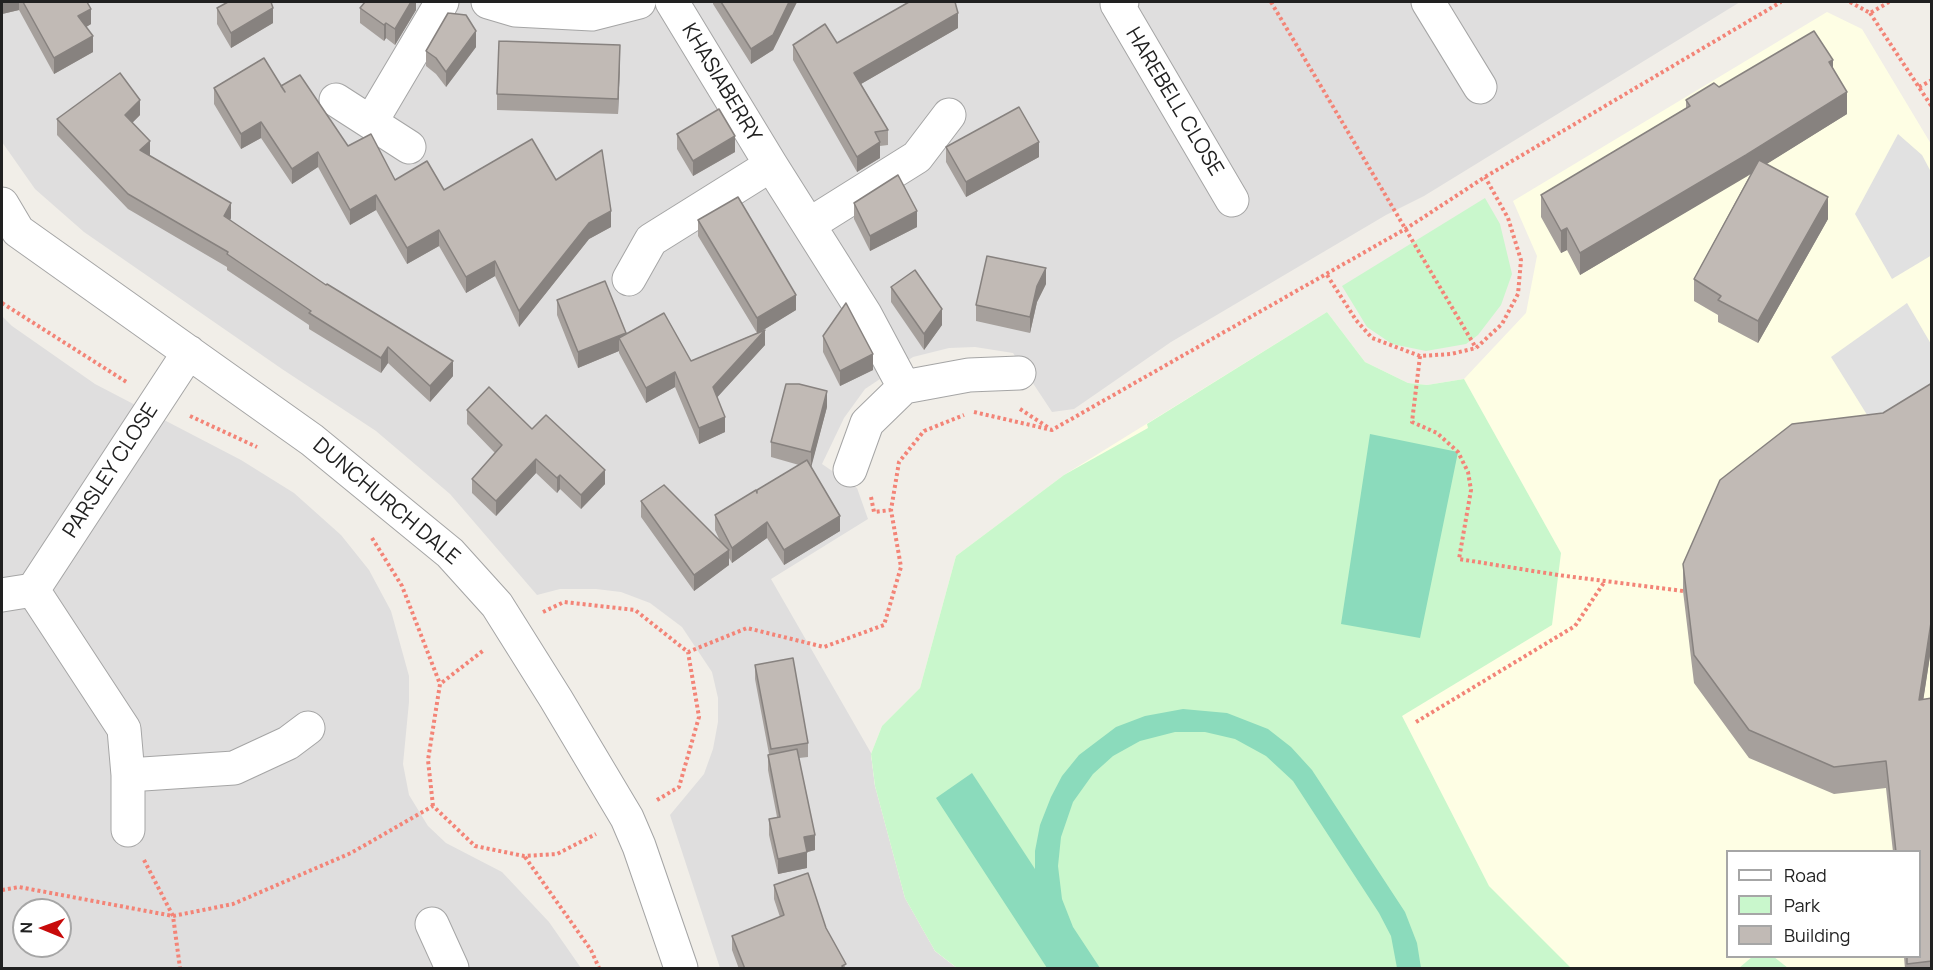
<!DOCTYPE html>
<style>
body{margin:0}
#map{position:relative;width:1933px;height:970px;overflow:hidden;background:#f1eee8;font-family:Manrope,sans-serif}
canvas{display:block}
.frame{position:absolute;inset:0;border:3px solid #212121;pointer-events:none}
.legend{position:absolute;left:1726px;top:850px;width:195px;height:108px;box-sizing:border-box;background:#fff;border:2px solid #a6a6a6;margin:0;padding:8px 10px;list-style:none;font-size:18px;color:#212121}
.legend li{display:flex;align-items:center;gap:12px;height:30px}
.legend b{width:30px;border:2px solid #a6a6a6}
.north{position:absolute;left:12px;top:898px;width:60px;height:60px;box-sizing:border-box;background:#fff;border:2px solid #a6a6a6;border-radius:50%;rotate:271deg;font-size:16px;font-weight:700;line-height:24px;text-align:center;color:#212121}
.north::after{content:'';display:block;margin:auto;width:21px;height:27px;background:#c80a0a;clip-path:polygon(50% 0,100% 100%,50% 72%,0 100%)}
</style>
<div id="map">
<canvas width="1933" height="970"></canvas>
<div class="frame"></div>
<ul class="legend">
<li><b style="height:8px;background:#fff"></b>Road</li>
<li><b style="height:16px;background:#c9f7cc"></b>Park</li>
<li><b style="height:16px;background:#c1bab5"></b>Building</li>
</ul>
<div class="north">N</div>
</div>
<script>
const g = document.querySelector('canvas').getContext('2d');
g.lineJoin = 'round';
function paint(path, color) { g.fillStyle = color; g.fill(path, 'evenodd'); }
const toPath = rows => new Path2D(rows.map(r => 'M' + r).join(''));
function trace(path, color, width, dash) { g.strokeStyle = color; g.lineWidth = width; g.lineCap = dash ? 'butt' : 'round'; g.setLineDash(dash || []); g.stroke(path); }
function drawText(font, color, halo, rows, align = 'center') {
  g.font = font + ' Manrope,sans-serif'; g.lineWidth = 6; g.setLineDash([]); g.textBaseline = 'middle'; g.strokeStyle = halo; g.fillStyle = color; for (const [text, x, y, turn = 0] of rows) {
    g.save(); g.translate(x, y); g.rotate((+turn || 0) * Math.PI / 180); g.textAlign = isNaN(turn) ? turn : align; if (halo) g.strokeText(text, 0, 0); g.fillText(text, 0, 0); g.restore();
  }
}
paint(toPath([
 [2,2,1740,2,1424,196,1386,215,1171,342,1074,409,1052,412,1013,353,975,347,949,348,913,357,865,389,844,418,822,464,857,488,868,519,771,579,871,753,875,786,935,951,957,968,720,968,670,815,704,774,713,749,718,722,718,698,712,672,682,627,650,603,621,592,596,589,560,589,537,595,450,494,376,431,282,369,84,232,35,189,2,142],
 [2,316,12,326,95,384,241,460,294,493,341,535,369,570,391,611,409,676,409,702,403,764,409,795,428,826,446,843,502,872,549,922,581,968,2,968],
 [24,910,60,910,60,946,24,946]
]), '#dfdede');
paint(toPath([
 [1827,12,1862,29,1931,144,1931,968,957,968,935,951,905,898,875,786,871,754,882,726,920,688,956,556,1064,475,1327,312,1365,362,1408,383,1427,385,1464,379,1526,313,1537,256,1513,201],
 [1728,852,1920,852,1920,956,1728,956]
]), '#fefee4');
paint(toPath([
 [1485,198,1500,224,1512,274,1501,305,1478,335,1466,344,1426,351,1392,344,1367,327,1342,286],
 [1327,312,1365,362,1408,383,1427,385,1464,379,1561,553,1552,625,1402,716,1489,886,1571,968,957,968,935,951,905,898,875,786,871,754,882,726,920,688,956,556,1064,475,1148,428,1147,424],
 [1752,957,1774,957,1788,968,1739,968]
]), '#c9f7cc');
paint(toPath([
 [1370,434,1458,452,1420,638,1341,624],
 [1183,709,1227,713,1268,729,1291,747,1312,770,1405,912,1417,943,1421,968,1397,968,1391,936,1379,913,1293,781,1266,756,1235,739,1205,732,1175,732,1140,741,1113,756,1093,774,1073,802,1061,837,1058,866,1062,899,1073,927,1100,968,1047,968,936,798,972,773,1035,869,1035,851,1040,825,1051,797,1062,776,1079,755,1116,727,1145,716]
]), '#8bdbbc');
paint(toPath([
 [1898,134,1922,155,1931,172,1932,255,1892,279,1855,214],
 [1907,303,1931,344,1931,395,1874,426,1831,357]
]), '#e1e1e1');
const minor = toPath([
 [488,2,515,10,592,14,639,2],
 [672,2,771,165,865,314,904,387],
 [1122,2,1117,4,1232,200],
 [1428,2,1480,87],
 [336,100,409,147],
 [371,122,442,2],
 [2,204,18,231,312,440,450,553,497,605,556,699,627,818,639,846,681,968],
 [810,224,917,157,949,115],
 [629,279,651,240,771,165],
 [850,470,867,423,904,387,969,375,1019,373],
 [33,590,124,729,128,775,128,830],
 [2,595,33,590,189,352],
 [128,775,234,768,288,743,308,728],
 [432,924,452,968]
]);
trace(minor, '#a5a5a5', 35);
trace(toPath([
 [1271,2,1476,348],
 [1850,2,1870,13,1889,2],
 [1870,13,1932,107],
 [1919,87,1932,80],
 [1327,275,1356,320,1372,338,1420,356,1451,354,1476,348,1502,324,1518,294,1521,260,1508,218,1485,177],
 [2,303,128,383],
 [1420,356,1412,422,1437,433,1458,452,1468,472,1471,490,1459,559,1558,575,1683,591],
 [1020,409,1049,428],
 [974,412,1052,430,1407,228,1485,177,1781,2],
 [190,416,257,447],
 [871,497,874,512,891,510],
 [372,538,402,586,440,684],
 [543,612,564,602,635,610,688,652,747,628,824,647,884,625,901,567,891,510,899,462,924,431,964,415],
 [1416,722,1575,626,1605,581],
 [657,800,679,787,699,717,688,652],
 [433,806,428,760,440,684,484,650],
 [525,857,591,950,599,968],
 [144,860,173,916,180,968],
 [2,890,19,887,173,916,233,904,351,853,433,806,475,846,524,856,557,854,596,834]
]), '#f38477', 4, [3, 3]);
trace(minor, '#fff', 33);
paint(toPath([
 [2,2,87,2,91,24,86,27,93,52,54,74,19,10,2,14],
 [416,2,416,10,395,45,386,38,384,41,360,23,360,8],
 [713,2,797,2,773,50,751,64,713,4],
 [217,8,273,23,231,48,217,24],
 [958,28,861,84,888,130,888,145,880,146,880,158,857,172,793,60,793,45,837,43],
 [476,47,446,87,436,74,426,66,426,51],
 [620,61,618,114,497,110,497,94],
 [1833,70,1847,114,1766,164,1828,219,1758,343,1718,322,1718,315,1694,301,1694,279,1751,173,1580,275,1567,250,1561,253,1541,217,1541,195,1686,108,1686,100,1719,87],
 [281,87,348,146,395,180,444,190,556,180,611,227,589,239,519,327,495,276,466,293,439,246,407,264,376,210,350,225,318,167,292,184,261,138,241,149,214,104,214,88],
 [140,115,132,123,150,156,231,218,230,220,453,376,430,402,388,363,381,373,309,329,309,325,227,270,227,267,128,209,57,135,57,119],
 [677,134,735,152,693,176,677,149],
 [946,147,1039,157,966,197,946,162],
 [854,203,917,227,870,251,854,219],
 [698,220,796,310,761,331,765,345,717,397,725,432,699,444,675,387,646,403,619,353,619,351,578,368,557,315,557,300,626,334,691,361,757,333,698,236],
 [1046,284,1037,302,1030,333,976,321,976,305],
 [891,287,942,325,924,350,891,302],
 [823,336,873,370,840,386,823,352],
 [1932,383,1932,643,1923,700,1932,698,1932,969,1905,969,1904,957,1920,957,1920,852,1893,852,1886,788,1834,794,1749,758,1694,683,1683,591,1683,564,1883,413],
 [827,407,811,466,840,531,784,565,767,538,732,563,729,558,729,565,694,591,641,517,641,501,720,541,715,530,715,515,757,493,799,465,771,457,771,442],
 [467,410,532,429,605,484,581,509,560,489,557,493,536,473,496,516,472,493,472,479,495,453,467,424],
 [755,665,808,743,808,757,799,758,815,850,807,852,807,868,778,874,769,835,769,819,777,817,768,770,768,755,769,754,755,679],
 [774,885,826,928,846,969,739,969,732,950,732,936,780,917,774,899]
]), '#a6a09c');
paint(toPath([
 [2,2,19,2,19,10,2,14],
 [411,2,416,2,416,10,395,45,395,29],
 [789,2,797,2,773,50,751,64,751,49],
 [273,8,273,23,231,48,231,33],
 [91,9,91,24,78,32,78,16],
 [958,13,958,28,854,88,854,73],
 [386,23,386,38,384,41,384,25],
 [476,31,476,47,446,87,446,72],
 [93,36,93,52,54,74,54,58],
 [620,45,620,61,618,114,618,99],
 [1833,60,1833,82,1829,62],
 [1847,92,1847,114,1746,177,1580,275,1580,253],
 [140,100,140,115,125,130,125,115],
 [261,122,261,138,241,149,241,134],
 [735,136,735,152,693,176,693,161],
 [150,141,150,157,140,150],
 [880,142,880,158,857,172,857,157],
 [1039,142,1039,157,966,197,966,182],
 [318,152,318,167,292,184,292,169],
 [376,195,376,210,350,225,350,210],
 [1828,197,1828,219,1758,343,1758,321],
 [231,203,231,218,224,232,224,216],
 [611,211,611,227,589,239,519,327,519,311,589,223],
 [917,211,917,227,870,251,870,236],
 [1567,228,1567,250,1561,253,1561,231],
 [439,230,439,246,407,264,407,248],
 [495,261,495,276,466,293,466,277],
 [1046,268,1046,284,1037,302,1030,333,1030,317,1037,286],
 [796,295,796,310,757,334,757,318],
 [942,309,942,325,924,350,924,334],
 [765,330,765,345,713,402,713,387],
 [626,333,626,349,619,338,619,351,578,368,578,352],
 [388,347,388,363,381,373,381,358],
 [873,354,873,370,840,386,840,371],
 [453,361,453,376,430,402,430,386],
 [675,372,675,387,646,403,646,388],
 [827,391,827,407,811,468,811,452],
 [725,417,725,432,699,444,699,428],
 [536,459,536,473,496,516,496,501],
 [605,470,605,484,581,509,581,495],
 [560,475,560,489,557,493,557,478],
 [840,516,840,531,784,565,784,550],
 [767,522,767,538,732,563,732,548],
 [729,550,729,565,694,591,694,575],
 [1932,616,1932,643,1919,728,1919,700],
 [815,835,815,850,804,853,804,837],
 [807,852,807,868,778,874,778,859]
]), '#87827f');
const building = toPath([
 [23,2,87,2,91,9,78,16,93,36,54,58,23,2],
 [228,2,271,2,273,8,231,33,217,8,228,2],
 [365,2,411,2,395,29,386,23,384,25,360,8,365,2],
 [721,2,789,2,773,35,751,49,721,2],
 [909,2,955,2,958,13,854,73,888,130,875,132,880,142,857,157,793,45,825,24,837,43,909,2],
 [448,13,466,15,476,31,446,72,436,58,426,51,448,13],
 [1814,31,1833,60,1829,62,1847,92,1746,155,1580,253,1567,228,1561,231,1541,195,1690,106,1686,100,1714,83,1719,87,1814,31],
 [499,41,620,45,618,99,497,94,499,41],
 [264,58,285,92,281,86,300,75,348,146,371,134,395,180,427,161,444,190,532,139,556,180,602,150,611,211,589,223,519,311,495,261,466,277,439,230,407,248,376,195,350,210,318,152,292,169,261,122,241,134,214,88,264,58],
 [120,73,140,100,125,115,150,141,140,150,231,203,224,216,326,285,327,284,453,361,430,386,388,347,381,358,309,313,311,311,227,254,228,252,128,194,57,119,120,73],
 [1019,107,1039,142,966,182,946,147,1019,107],
 [719,109,735,136,693,161,677,134,719,109],
 [1759,160,1828,197,1758,321,1718,300,1721,296,1694,279,1759,160],
 [898,175,917,211,870,236,854,203,898,175],
 [738,197,796,295,757,318,698,220,738,197],
 [987,256,1046,268,1037,286,1030,317,976,305,987,256],
 [915,270,942,309,924,334,891,287,915,270],
 [605,281,626,333,578,352,557,300,605,281],
 [846,303,873,354,840,371,823,336,846,303],
 [664,313,691,361,765,330,713,387,725,417,699,428,675,372,646,388,619,338,664,313],
 [1932,383,1932,616,1919,700,1932,698,1932,961,1907,964,1907,957,1920,957,1920,852,1896,852,1886,761,1834,767,1749,730,1694,655,1683,564,1720,480,1792,424,1883,413,1932,383],
 [786,384,799,384,827,391,811,452,771,442,786,384],
 [489,387,532,429,546,415,605,470,581,495,560,475,557,478,536,459,496,501,472,479,502,445,467,410,489,387],
 [807,460,840,516,784,550,767,522,732,548,715,515,756,490,757,493,757,490,807,460],
 [664,485,729,550,694,575,641,501,664,485],
 [793,658,808,743,771,749,755,665,793,658],
 [797,749,815,835,804,837,807,852,778,859,769,819,780,817,768,755,797,749],
 [808,873,826,928,846,964,842,966,843,969,745,969,732,936,784,915,774,885,808,873]
]);
paint(building, '#c1bab5');
trace(building, '#87827f', 1.5);
drawText('21px', '#212121', '#fff', [
 ["KHASIABERRY",721,83,59],
 ["HAREBELL CLOSE",1174,102,59],
 ["PARSLEY CLOSE",111,471,-57],
 ["DUNCHURCH DALE",386,502,40]
]);
</script>
